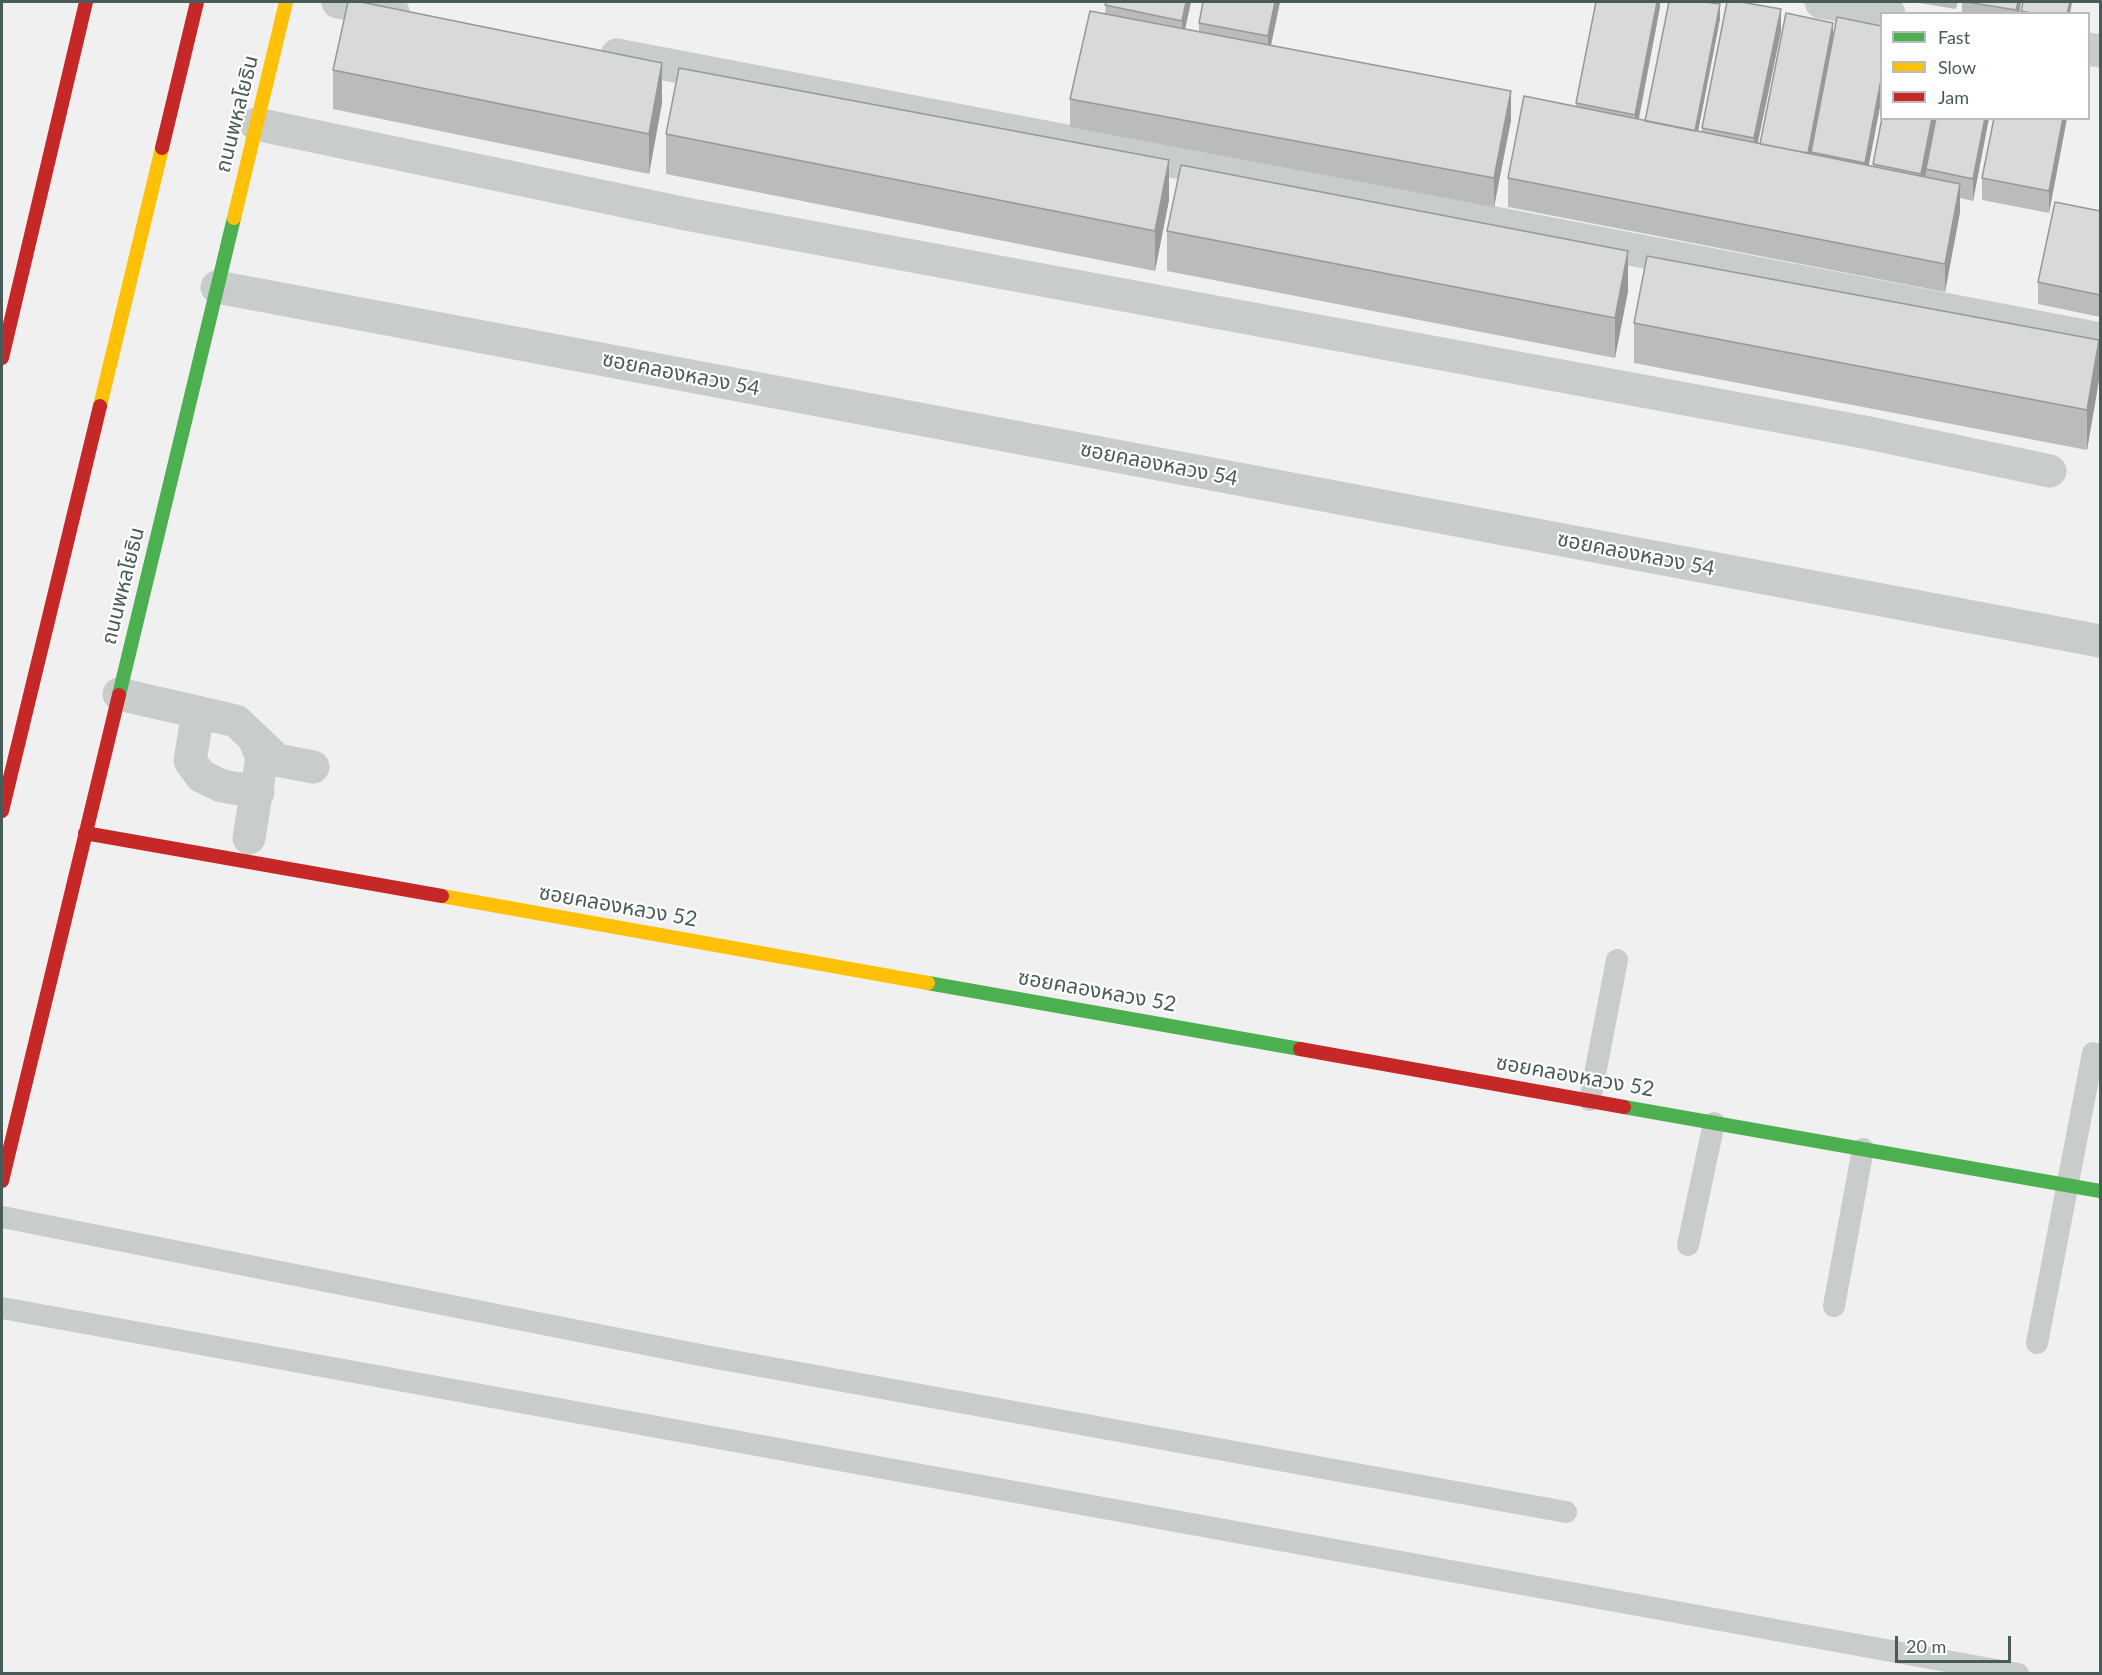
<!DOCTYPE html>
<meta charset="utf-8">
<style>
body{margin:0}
#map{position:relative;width:2102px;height:1675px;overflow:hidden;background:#f0f0f0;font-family:Lato,sans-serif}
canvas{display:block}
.frame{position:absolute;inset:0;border:3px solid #485b58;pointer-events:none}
.legend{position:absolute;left:1880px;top:12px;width:210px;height:108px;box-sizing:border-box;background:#fff;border:2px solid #b6bdbc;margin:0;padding:8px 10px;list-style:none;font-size:18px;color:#485b58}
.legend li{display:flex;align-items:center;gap:12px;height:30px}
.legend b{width:30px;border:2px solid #b6bdbc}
.scale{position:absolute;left:1895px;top:1636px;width:116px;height:27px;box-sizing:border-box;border:3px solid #485b58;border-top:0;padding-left:8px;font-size:18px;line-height:21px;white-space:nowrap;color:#485b58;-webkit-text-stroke:4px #fff;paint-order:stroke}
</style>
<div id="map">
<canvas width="2102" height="1675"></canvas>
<div class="frame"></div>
<ul class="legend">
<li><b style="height:8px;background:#4caf50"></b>Fast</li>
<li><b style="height:8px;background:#ffc107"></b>Slow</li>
<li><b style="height:8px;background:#c62828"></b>Jam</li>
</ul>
<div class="scale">20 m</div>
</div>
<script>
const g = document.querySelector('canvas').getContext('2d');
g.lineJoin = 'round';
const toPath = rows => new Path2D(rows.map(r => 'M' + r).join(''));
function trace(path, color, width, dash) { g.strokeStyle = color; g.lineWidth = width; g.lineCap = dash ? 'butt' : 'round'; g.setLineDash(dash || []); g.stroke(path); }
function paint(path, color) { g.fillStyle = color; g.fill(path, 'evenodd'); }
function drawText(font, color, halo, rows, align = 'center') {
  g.font = font + ' Lato,"Noto Sans Thai",sans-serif'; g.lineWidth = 4.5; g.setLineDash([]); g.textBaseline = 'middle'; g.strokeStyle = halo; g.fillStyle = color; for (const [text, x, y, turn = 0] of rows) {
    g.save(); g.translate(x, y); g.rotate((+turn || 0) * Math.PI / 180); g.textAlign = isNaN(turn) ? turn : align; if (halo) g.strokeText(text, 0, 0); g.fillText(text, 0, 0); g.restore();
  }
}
trace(toPath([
 [1590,1100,1617,960],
 [2,1217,700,1355,1566,1512],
 [1688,1245,1714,1123],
 [1834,1306,1863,1149],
 [2,1308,2018,1674],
 [2037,1343,2093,1053]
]), '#c8cccb', 22);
trace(toPath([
 [338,2,393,12],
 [1821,2,1889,14],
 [2088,49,2100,51],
 [617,55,2100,339],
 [256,124,691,215,1864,432,2050,471],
 [217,287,2100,641],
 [119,694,236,721,253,737,262,757,249,838],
 [198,712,190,761,201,776,222,786,258,792],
 [253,737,277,760,313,767]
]), '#c8cccb', 33);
trace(toPath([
 [119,695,234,218],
 [928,983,1300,1049],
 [1624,1107,2100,1191]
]), '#4caf50', 14);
trace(toPath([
 [234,218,286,2],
 [100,406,162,148],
 [442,896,928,983]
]), '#ffc107', 14);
trace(toPath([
 [162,148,197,2],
 [2,358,86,2],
 [2,811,100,406],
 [85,833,442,896],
 [1300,1049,1624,1107],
 [2,1181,119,695]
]), '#c62828', 14);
paint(toPath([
 [1106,2,1191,2,1185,29,1199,32,1199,23,1280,2,1271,46,1511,120,1494,207,1070,127,1070,99,1105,14],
 [1660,2,1660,7,1639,119,1645,121,1720,19,1698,131,1702,132,1702,128,1781,31,1758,143,1760,144,1833,37,1810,154,1811,154,1837,17,1869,166,1873,166,1882,118,1989,118,1973,201,1960,198,1960,212,1945,292,1508,207,1508,178,1576,107,1576,103],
 [1886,2,1903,2,1902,4],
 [1913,2,1958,2,1956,9],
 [1962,2,2021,2,2019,14,1962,14],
 [2021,11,2070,14,2021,14],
 [333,70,662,103,649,174,333,109],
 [1994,118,2067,118,2049,213,1982,200,1982,178],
 [666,134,1169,200,1155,271,666,174],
 [2100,211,2100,317,2038,304,2038,282],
 [1167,231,1628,291,1615,358,1167,271],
 [1634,323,2099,380,2087,450,1634,363]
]), '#babbbb');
paint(toPath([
 [1186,2,1191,2,1182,43,1182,21],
 [1275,2,1280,2,1268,58,1268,36],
 [1657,2,1660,2,1660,7,1635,137,1635,115],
 [2018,2,2021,2,2019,14,2016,14],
 [2070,2,2072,2,2070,14,2067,14],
 [1720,4,1720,19,1695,147,1695,132],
 [1781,9,1781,31,1754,160,1754,138],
 [1833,23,1833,37,1807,173,1807,158],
 [662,63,662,103,649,174,649,134],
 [1881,80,1881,102,1865,185,1865,163],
 [1511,91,1511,120,1494,207,1494,178],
 [1932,118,1937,118,1921,196,1921,174],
 [1985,118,1989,118,1973,201,1973,179],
 [2063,118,2067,118,2049,213,2049,191],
 [1169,160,1169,200,1155,271,1155,231],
 [1960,184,1960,212,1945,292,1945,264],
 [1628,251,1628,291,1615,358,1615,318],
 [2099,340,2099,380,2087,450,2087,410]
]), '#979898');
const building = toPath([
 [348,2,361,2,662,63,649,134,333,70,348,2],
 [1106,2,1186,2,1182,21,1105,5,1106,2],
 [1203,2,1275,2,1268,36,1199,23,1203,2],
 [1596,2,1657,2,1635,115,1576,103,1596,2],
 [1669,2,1705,2,1720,4,1695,131,1645,121,1669,2],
 [1727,2,1741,2,1781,9,1754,138,1702,128,1727,2],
 [1967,2,2018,2,2016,10,1967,2],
 [2023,2,2070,2,2067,14,2036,14,2021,11,2023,2],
 [1090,11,1511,91,1494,178,1070,99,1090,11],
 [1786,13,1833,23,1808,153,1760,144,1786,13],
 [1837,17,1881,26,1881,80,1865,163,1811,152,1837,17],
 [679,68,1169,160,1155,231,666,134,679,68],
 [1524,96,1960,184,1945,264,1508,178,1524,96],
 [1882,118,1932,118,1921,174,1873,164,1882,118],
 [1936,118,1985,118,1973,179,1926,169,1936,118],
 [1994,118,2063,118,2049,191,1982,178,1994,118],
 [1181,165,1628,251,1615,318,1167,231,1181,165],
 [2055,202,2100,211,2100,295,2038,282,2055,202],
 [1647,256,2099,340,2087,410,1634,323,1647,256]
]);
paint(building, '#d8d9d9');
trace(building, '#979898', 1.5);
drawText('21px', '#485b58', '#fff', [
 ["ถนนพหลโยธิน",237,114,-76],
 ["ซอยคลองหลวง 54",681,374,11],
 ["ซอยคลองหลวง 54",1159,464,11],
 ["ซอยคลองหลวง 54",1636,554,11],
 ["ถนนพหลโยธิน",123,586,-76],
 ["ซอยคลองหลวง 52",618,906,10],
 ["ซอยคลองหลวง 52",1097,991,10],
 ["ซอยคลองหลวง 52",1575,1076,10]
]);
</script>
